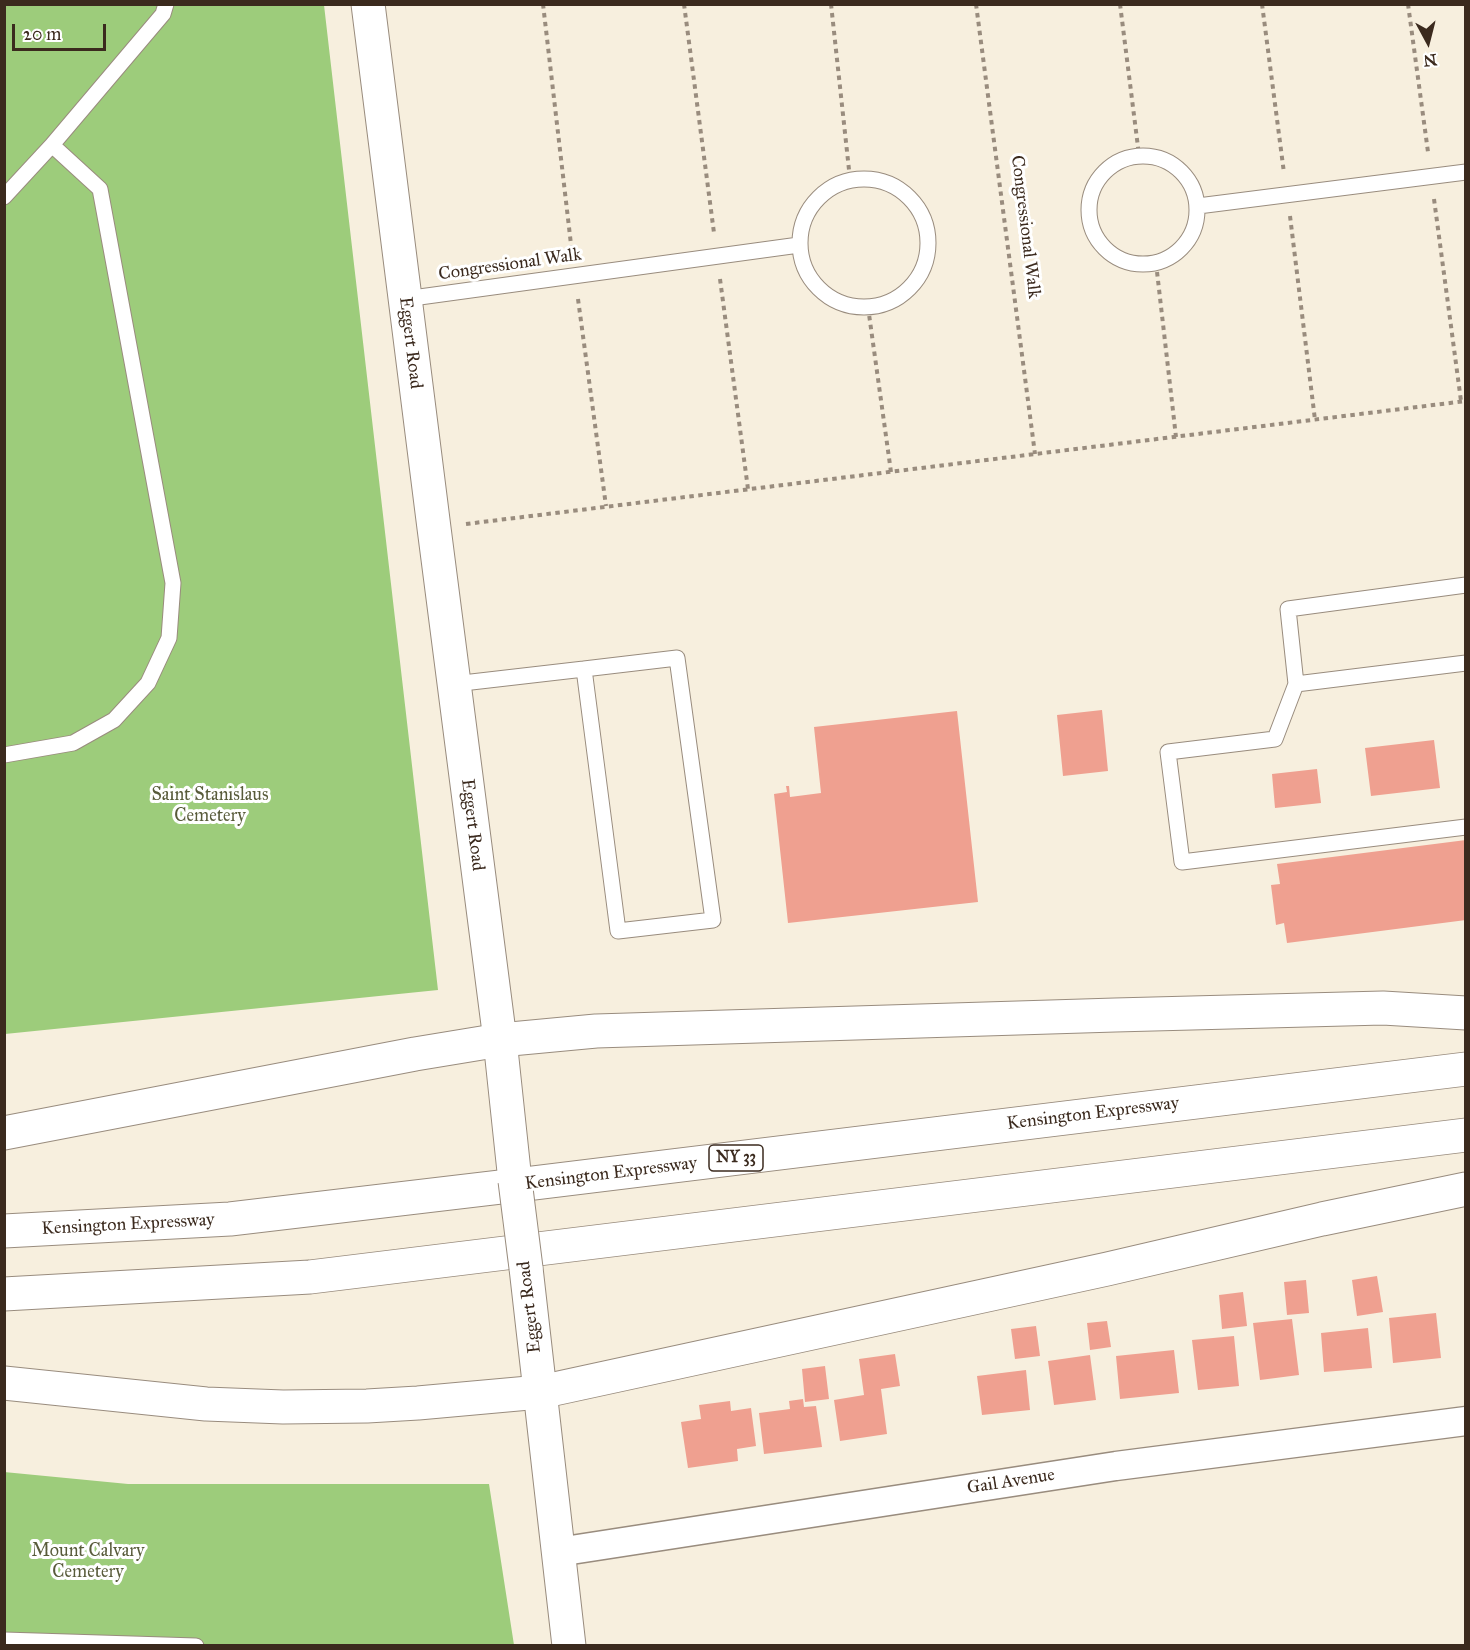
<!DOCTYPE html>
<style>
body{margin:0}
#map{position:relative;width:1470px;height:1650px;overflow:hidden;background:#f7efde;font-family:"IM FELL Great Primer",serif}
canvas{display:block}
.frame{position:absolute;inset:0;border:6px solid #3b2a1e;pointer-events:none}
.north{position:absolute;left:1398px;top:12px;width:60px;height:60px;-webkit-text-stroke:4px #fff;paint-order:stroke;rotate:173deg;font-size:16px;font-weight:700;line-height:24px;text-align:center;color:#3b2a1e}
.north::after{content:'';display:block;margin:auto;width:21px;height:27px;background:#3b2a1e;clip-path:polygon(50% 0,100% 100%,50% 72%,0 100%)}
.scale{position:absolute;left:12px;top:24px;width:94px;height:27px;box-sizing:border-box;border:3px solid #3b2a1e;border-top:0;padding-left:8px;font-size:18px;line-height:21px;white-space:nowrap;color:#3b2a1e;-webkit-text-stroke:4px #fff;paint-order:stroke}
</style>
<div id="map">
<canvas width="1470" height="1650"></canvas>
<div class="frame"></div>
<div class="north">N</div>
<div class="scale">20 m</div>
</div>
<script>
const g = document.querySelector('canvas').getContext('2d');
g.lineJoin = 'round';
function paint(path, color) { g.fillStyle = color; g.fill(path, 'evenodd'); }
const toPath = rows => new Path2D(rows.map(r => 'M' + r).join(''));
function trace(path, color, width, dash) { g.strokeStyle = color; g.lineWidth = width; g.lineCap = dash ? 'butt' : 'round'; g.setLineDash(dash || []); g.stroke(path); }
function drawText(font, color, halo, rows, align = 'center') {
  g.font = font + ' "IM FELL Great Primer",serif'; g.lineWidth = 6; g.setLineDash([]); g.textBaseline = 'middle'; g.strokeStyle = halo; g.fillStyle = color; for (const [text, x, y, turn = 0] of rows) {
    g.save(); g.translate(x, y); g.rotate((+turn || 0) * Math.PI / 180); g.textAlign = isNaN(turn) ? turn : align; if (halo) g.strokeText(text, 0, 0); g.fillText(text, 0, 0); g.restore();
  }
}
paint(toPath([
 [5,5,324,5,438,990,5,1034],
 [4,1472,128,1484,489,1484,514,1645,5,1645]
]), '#9dcc7b');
paint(toPath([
 [1102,710,1108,771,1063,776,1057,715],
 [957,711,978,902,788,923,774,794,787,792,786,786,789,786,790,797,821,793,814,727],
 [1434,740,1440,788,1371,796,1365,748],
 [1317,769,1321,803,1275,808,1272,774],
 [1466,840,1466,920,1287,943,1284,923,1276,925,1271,885,1280,884,1277,864],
 [1377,1276,1383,1312,1357,1316,1352,1280],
 [1306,1280,1309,1313,1287,1315,1284,1282],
 [1243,1292,1247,1326,1222,1329,1219,1295],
 [1436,1313,1441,1358,1393,1363,1389,1318],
 [1292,1319,1299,1375,1260,1380,1253,1323],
 [1107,1321,1111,1347,1090,1350,1087,1323],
 [1036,1326,1040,1356,1015,1359,1011,1329],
 [1368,1328,1372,1368,1324,1372,1321,1333],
 [1234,1336,1239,1386,1198,1390,1192,1340],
 [1174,1350,1179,1393,1120,1399,1116,1356],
 [895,1354,900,1386,881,1389,887,1434,840,1441,834,1400,864,1395,859,1359],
 [1090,1355,1096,1400,1054,1405,1048,1361],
 [825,1366,829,1399,805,1402,802,1369],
 [1026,1370,1030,1410,982,1415,977,1376],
 [803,1399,804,1407,816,1406,822,1447,764,1454,759,1413,790,1409,789,1401],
 [730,1401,731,1411,751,1408,756,1446,737,1449,738,1461,688,1468,681,1422,701,1419,699,1405]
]), '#efa090');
const service = toPath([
 '1089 210a54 54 0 1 1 108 0a54 54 0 1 1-108 0Z',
 '800 243a64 64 0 1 1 128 0a64 64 0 1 1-128 0Z',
 [4,197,52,145,163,14,166,4],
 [1198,206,1466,172],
 [405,299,799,245],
 [1466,663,1296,684,1275,739,1168,752,1182,862,1466,827],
 [454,684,584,669,677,658,713,920,618,931,584,669],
 [1296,684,1288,609,1466,585],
 [4,755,73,743,114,720,148,683,169,638,173,583,100,189,52,145],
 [4,1640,196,1646]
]);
const minor = toPath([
 [558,1552,1116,1466,1466,1421]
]);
const tertiary = toPath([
 [368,4,434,528,500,1040,515,1181],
 [526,1268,569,1646]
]);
const motorway = toPath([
 [4,1133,415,1054,500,1040,596,1031,1115,1015,1383,1008,1466,1013],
 [4,1231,230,1219,509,1186,1466,1069],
 [4,1294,310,1277,1466,1135],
 [4,1383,206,1404,283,1407,367,1406,418,1403,540,1392,1107,1269,1322,1219,1466,1189]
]);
trace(service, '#998c7e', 17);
trace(minor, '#998c7e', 31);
trace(tertiary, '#998c7e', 35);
trace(motorway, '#998c7e', 35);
trace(toPath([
 [543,4,572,253],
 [684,4,714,233],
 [831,4,850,179],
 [976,4,1035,454],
 [1120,4,1139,155],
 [1262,4,1284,173],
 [1408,4,1428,152],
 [1434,199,1461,401],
 [1290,216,1315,420],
 [1156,263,1176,437],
 [720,279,748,489],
 [578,299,606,506],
 [868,307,891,472],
 [466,524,1466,401]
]), '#998c7e', 4, [4.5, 4.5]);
trace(service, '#fff', 15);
trace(minor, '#fff', 28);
trace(tertiary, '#fff', 33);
trace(motorway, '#fff', 33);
const tertiaryBridge = toPath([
 [515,1181,526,1268]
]);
trace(tertiaryBridge, '#998c7e', 35, []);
trace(tertiaryBridge, '#fff', 33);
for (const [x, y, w] of [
 [736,1158,54]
]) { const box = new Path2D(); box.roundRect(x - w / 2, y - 13, w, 26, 4.5); g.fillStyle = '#fff'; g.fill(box); trace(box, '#3b2a1e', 1.5); }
drawText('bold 16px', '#3b2a1e', null, [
 ["NY 33",736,1158]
]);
drawText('18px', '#3b2a1e', '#fff', [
 ["Congressional Walk",1025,227,83],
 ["Congressional Walk",510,265,-8],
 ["Eggert Road",410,343,83],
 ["Eggert Road",472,825,83],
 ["Kensington Expressway",1093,1114,-7],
 ["Kensington Expressway",611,1174,-7],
 ["Kensington Expressway",128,1225,-3],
 ["Eggert Road",530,1307,-97],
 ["Gail Avenue",1011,1482,-9]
]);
drawText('18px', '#585b3a', '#fff', [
 ["Saint Stanislaus",210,796],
 ["Cemetery",210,817],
 ["Mount Calvary",88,1552],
 ["Cemetery",88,1573]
]);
</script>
